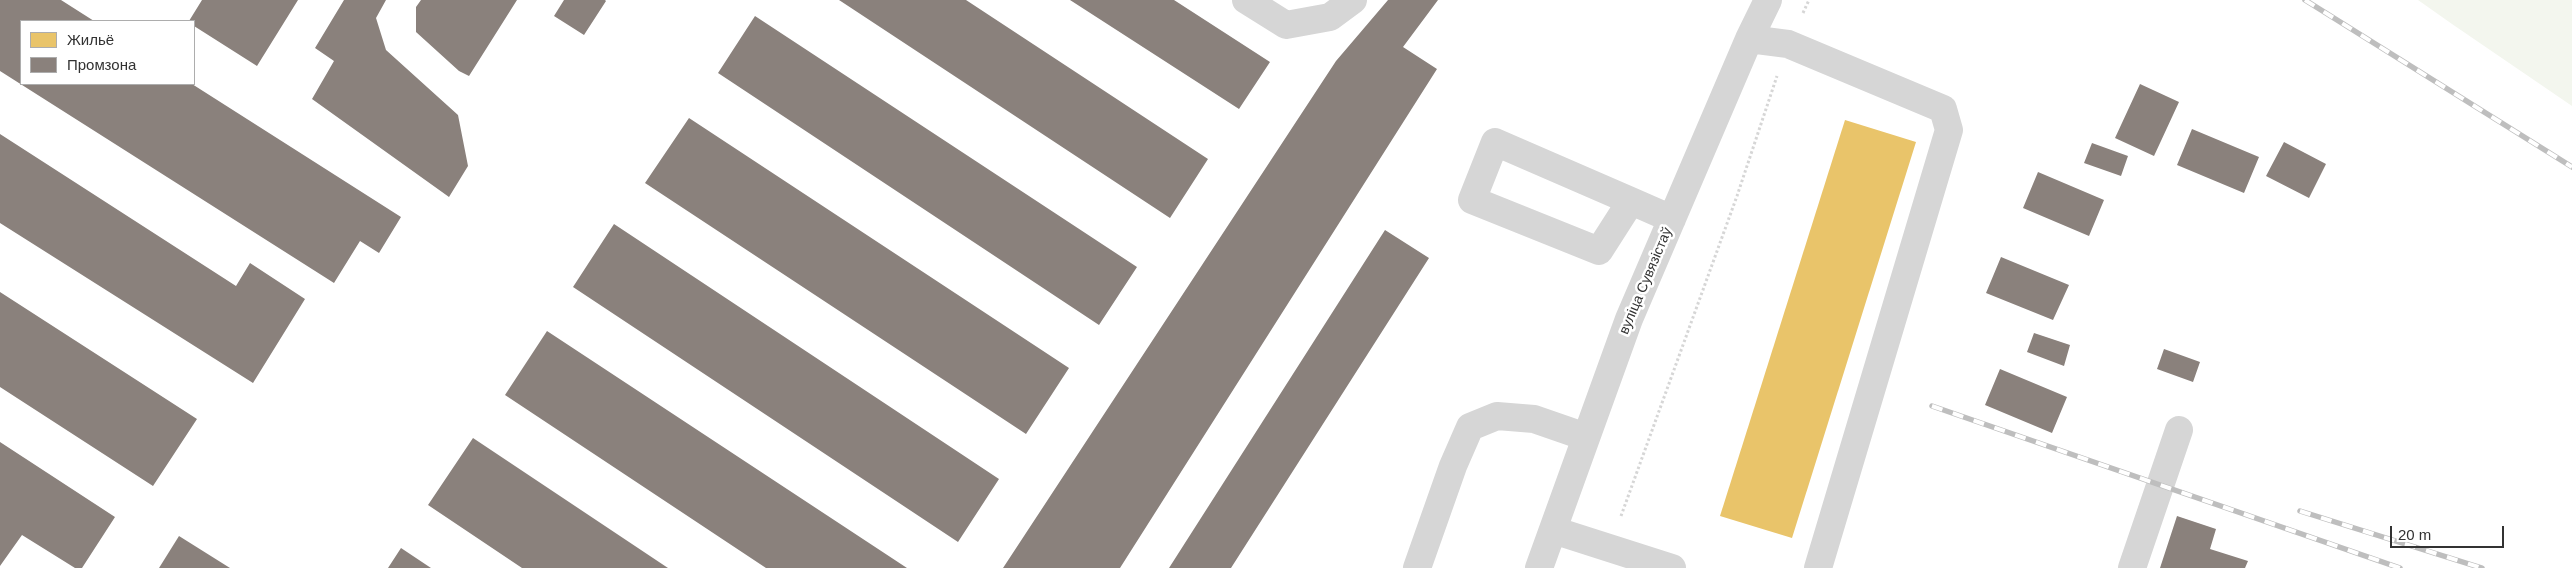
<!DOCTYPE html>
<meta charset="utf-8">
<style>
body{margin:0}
#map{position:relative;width:2572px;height:568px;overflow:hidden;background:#fff;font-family:Arial,sans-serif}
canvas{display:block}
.legend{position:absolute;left:20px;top:20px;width:175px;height:65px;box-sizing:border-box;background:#fff;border:1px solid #adadad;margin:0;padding:6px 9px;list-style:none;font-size:15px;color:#323232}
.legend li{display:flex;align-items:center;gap:10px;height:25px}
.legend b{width:25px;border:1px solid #adadad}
.scale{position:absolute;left:2390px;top:526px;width:114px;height:22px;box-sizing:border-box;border:2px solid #323232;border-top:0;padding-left:6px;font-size:15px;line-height:18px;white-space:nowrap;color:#323232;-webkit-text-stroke:4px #fff;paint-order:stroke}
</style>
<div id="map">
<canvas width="2572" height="568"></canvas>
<ul class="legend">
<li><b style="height:14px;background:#e9c46a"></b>Жильё</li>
<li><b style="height:14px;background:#8a817c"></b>Промзона</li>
</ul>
<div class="scale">20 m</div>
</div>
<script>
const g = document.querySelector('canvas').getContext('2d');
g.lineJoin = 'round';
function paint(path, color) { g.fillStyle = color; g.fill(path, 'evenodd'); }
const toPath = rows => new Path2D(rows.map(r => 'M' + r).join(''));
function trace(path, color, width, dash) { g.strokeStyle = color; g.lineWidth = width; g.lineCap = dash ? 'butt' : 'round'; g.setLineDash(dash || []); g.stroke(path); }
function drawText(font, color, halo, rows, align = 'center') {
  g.font = font + ' Arial,sans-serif'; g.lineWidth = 5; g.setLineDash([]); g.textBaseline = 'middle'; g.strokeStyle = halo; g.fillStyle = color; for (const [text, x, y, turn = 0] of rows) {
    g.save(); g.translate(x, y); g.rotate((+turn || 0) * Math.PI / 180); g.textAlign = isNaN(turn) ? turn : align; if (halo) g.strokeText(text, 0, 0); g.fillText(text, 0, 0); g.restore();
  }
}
paint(toPath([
 [2418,0,2572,0,2572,106,2452,24]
]), '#f3f6ee');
paint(toPath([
 [1845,120,1916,142,1792,538,1720,516]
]), '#e9c46a');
paint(toPath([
 [0,0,61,0,94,21,21,21,21,84,192,84,401,217,379,253,360,241,334,283,0,71],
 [202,0,298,0,257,66,194,26,194,21,189,21],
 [344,0,386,0,376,18,386,50,458,115,468,166,449,197,312,99,334,61,315,48],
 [421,0,517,0,469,76,459,71,416,32,416,7],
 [564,0,605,0,606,1,584,35,554,16],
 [839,0,966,0,1208,159,1170,218],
 [1070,0,1174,0,1270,62,1239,109],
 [1388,0,1438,0,1403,47,1437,69,1120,568,1003,568,1336,61],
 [755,16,1137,267,1099,325,718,73],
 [2140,84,2179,102,2154,156,2115,138],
 [689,118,1069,368,1026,434,645,183],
 [2192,129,2259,157,2244,193,2177,165],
 [0,134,236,286,250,263,305,299,253,383,0,223],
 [2284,142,2326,164,2309,198,2266,176],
 [2092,143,2128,156,2121,176,2084,163],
 [2038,172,2104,200,2089,236,2023,208],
 [614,224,999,479,958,542,573,287],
 [1385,230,1429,258,1231,568,1169,568],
 [2001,257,2069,285,2053,320,1986,293],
 [0,292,197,419,153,486,0,387],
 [547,331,907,568,766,568,505,395],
 [2034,333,2070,345,2064,366,2027,352],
 [2164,349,2200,362,2193,382,2157,369],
 [2000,369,2067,397,2052,433,1985,405],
 [473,438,668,568,522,568,428,505],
 [0,442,115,517,82,568,75,568,22,535,0,566],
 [2177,516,2216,529,2210,549,2248,561,2245,568,2160,568],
 [179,536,230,568,159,568],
 [401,548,431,568,388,568]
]), '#8a817c');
trace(toPath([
 [1803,13,1809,0],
 [1621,516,1737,196,1777,76]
]), '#d6d6d6', 3, [2.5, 2.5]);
trace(toPath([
 [1246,0,1286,25,1330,17,1353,0],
 [1749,39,1788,44,1943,109,1949,130,1818,568],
 [1631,201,1599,251,1472,200,1495,142,1631,201,1672,219],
 [1553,530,1672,568],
 [1417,568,1453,466,1470,427,1497,416,1534,419,1586,437],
 [1539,568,1629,319,1749,39,1768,0],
 [2132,568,2179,430]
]), '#d6d6d6', 28);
const rail = toPath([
 [2305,0,2572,167],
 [1932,406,2400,568],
 [2300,511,2482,568]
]);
trace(rail, '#bebebe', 5.5);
trace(rail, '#fff', 4, [11]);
drawText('14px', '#323232', '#fff', [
 ["вуліца Сувязістаў",1646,281,-67]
]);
</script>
